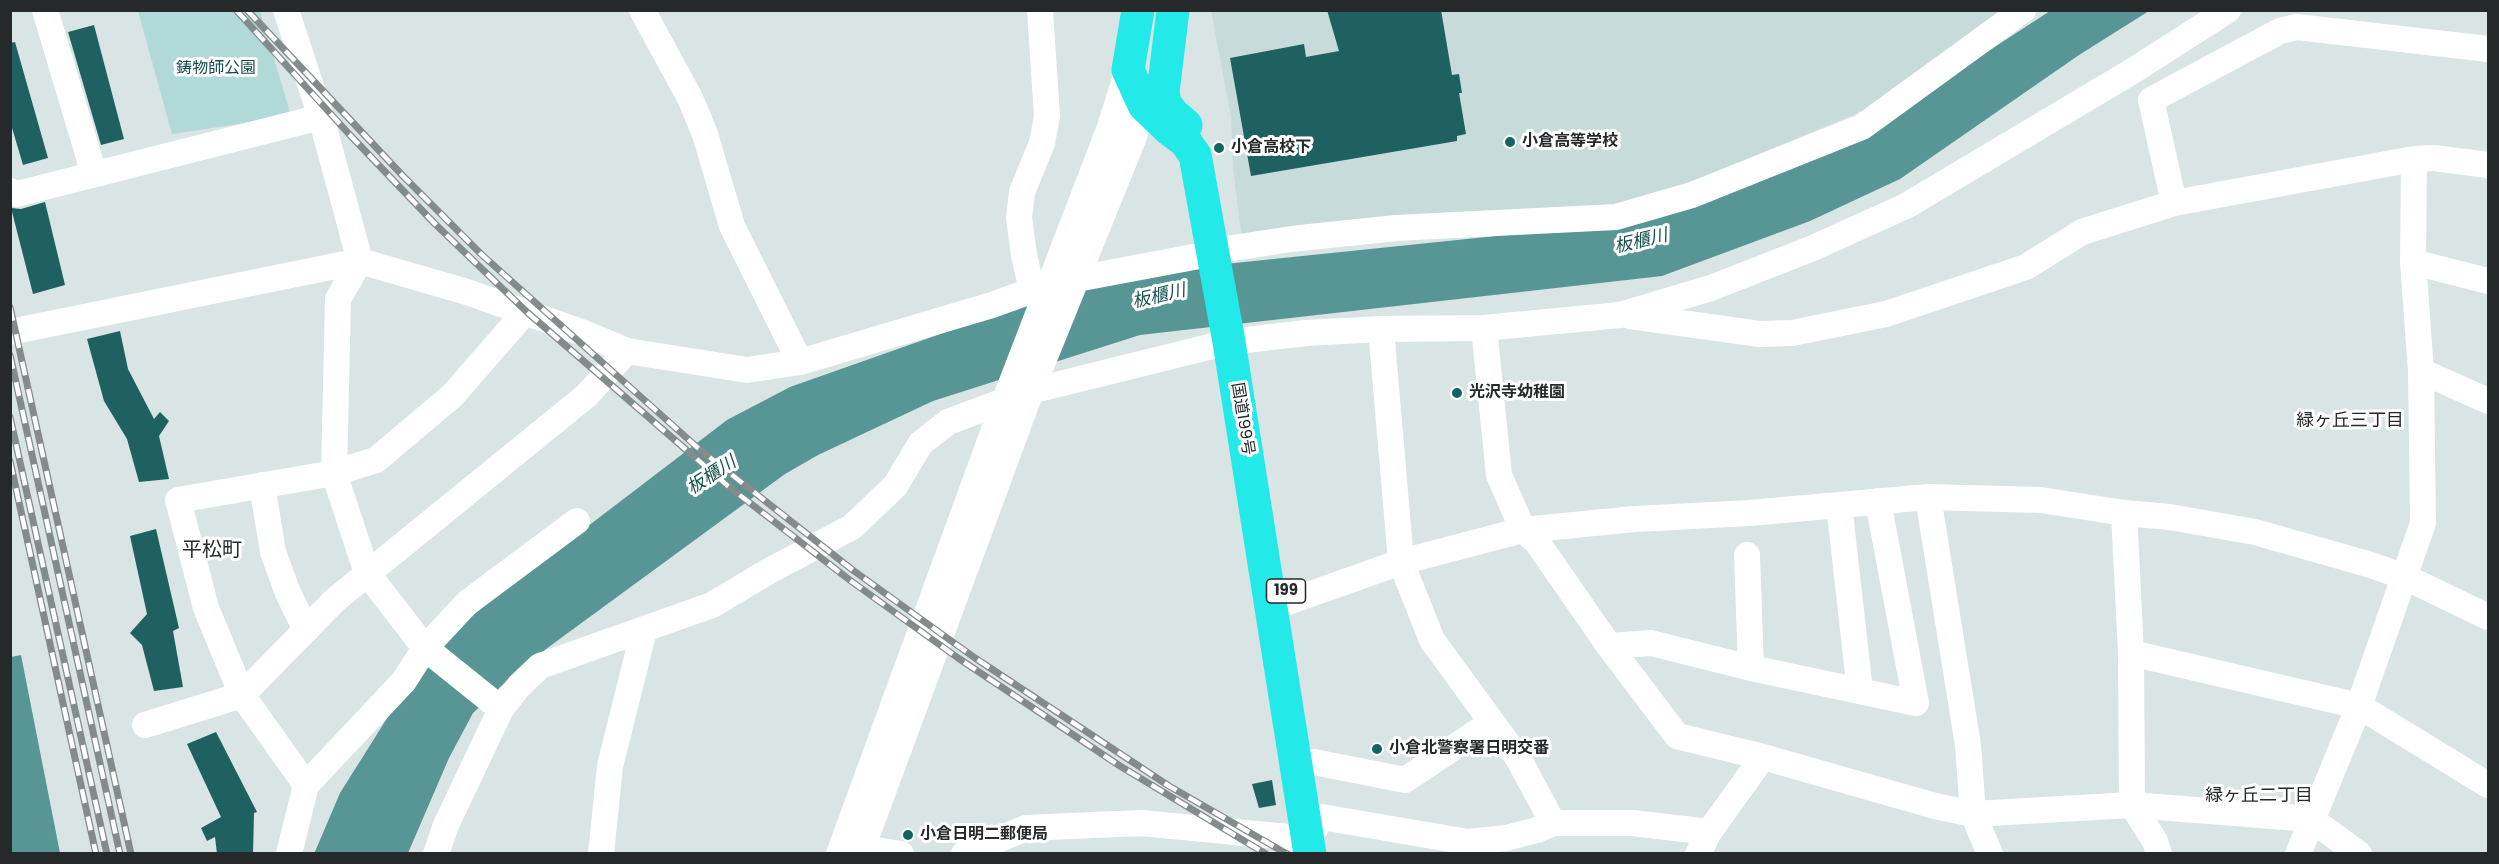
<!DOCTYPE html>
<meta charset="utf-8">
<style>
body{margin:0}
#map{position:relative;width:2499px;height:864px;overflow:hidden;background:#d9e4e4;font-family:Poppins,sans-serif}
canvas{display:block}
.frame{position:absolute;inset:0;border:12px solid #252929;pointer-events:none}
</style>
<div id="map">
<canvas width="2499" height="864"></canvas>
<div class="frame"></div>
</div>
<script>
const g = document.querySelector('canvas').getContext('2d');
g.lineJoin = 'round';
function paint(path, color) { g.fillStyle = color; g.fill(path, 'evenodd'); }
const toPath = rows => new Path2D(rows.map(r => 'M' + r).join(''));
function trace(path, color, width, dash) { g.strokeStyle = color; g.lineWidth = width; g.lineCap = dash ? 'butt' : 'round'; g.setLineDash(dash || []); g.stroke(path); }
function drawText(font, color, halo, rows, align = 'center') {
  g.font = font + ' Poppins,"Noto Sans JP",sans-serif'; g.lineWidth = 6; g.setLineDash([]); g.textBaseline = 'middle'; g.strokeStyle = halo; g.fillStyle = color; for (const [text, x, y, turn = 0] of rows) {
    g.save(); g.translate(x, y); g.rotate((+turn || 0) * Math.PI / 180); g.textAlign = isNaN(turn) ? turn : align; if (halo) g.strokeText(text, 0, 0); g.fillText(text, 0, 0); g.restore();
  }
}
paint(toPath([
 [1211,11,2013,11,1876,105,1678,188,1616,205,1242,239,1233,168,1231,116]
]), '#c6dbda');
paint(toPath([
 [138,11,260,11,291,116,172,134]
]), '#b1d9d8');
paint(toPath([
 [2050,11,2149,11,2079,55,1900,179,1810,221,1662,276,1140,335,933,401,818,455,785,474,561,638,519,669,473,713,449,758,408,853,314,854,340,793,413,677,454,633,482,607,727,420,790,387,1014,308,1167,270,1554,230,1637,219,1973,61],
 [21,655,60,853,11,853,11,657]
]), '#579695');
paint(toPath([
 [1327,10,1441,10,1452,75,1459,74,1462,93,1459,93,1466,134,1457,136,1457,141,1251,176,1230,58,1304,44,1306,57,1339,51],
 [94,25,124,139,101,145,68,32],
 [15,42,48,158,23,165,10,121,10,43],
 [45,202,65,285,33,294,11,208,21,209],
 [120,331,128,369,154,419,160,412,169,421,159,436,169,479,139,482,127,439,104,401,87,339],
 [156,529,179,628,173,631,183,687,154,691,142,645,130,633,147,614,130,536],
 [216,732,257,812,254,813,253,854,217,854,215,837,207,841,201,828,221,817,187,744],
 [1272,780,1276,805,1259,808,1252,784]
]), '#1e6160');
trace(toPath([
 [45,10,94,174],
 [286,10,321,117,360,261,338,299,334,473,367,573,425,648,501,709],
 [642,10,690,98,705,134,732,226,800,362],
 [10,191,17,194,321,117],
 [2174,203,2151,100,2280,31,2297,27,2488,49],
 [2413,262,2488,281],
 [1032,290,1024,255,1019,218,1022,192,1042,143,1047,116,1040,10],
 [1630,316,1760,334,1792,333,1886,314,2026,267,2082,232,2174,203,2414,159,2434,158,2488,165],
 [1484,328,1499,475,1523,530,1537,542,1609,646,1677,736,1763,757,1935,806,1973,814,2132,805,2311,819,2359,854],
 [1381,329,1401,562,1432,640,1518,758,1553,823],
 [10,332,360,261,467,292,584,333,627,351],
 [2421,371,2488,401],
 [262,485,273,552,288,593,306,630],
 [1928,497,1968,745,1973,814,1990,854],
 [1839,505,1860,691],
 [2124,513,2131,653,2132,805,2155,841,2159,854],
 [1747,555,1751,668,1916,703,1878,501],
 [1288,602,1401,562,1523,530,1635,519,1750,513,1928,497,2041,500,2124,513,2170,517,2255,532,2371,565,2405,577,2488,617],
 [1609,646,1651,643,1751,668],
 [2131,653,2359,706,2488,785],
 [145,725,242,695,335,600,586,396,627,351,747,370,800,362,992,305,1050,284,1215,253,1227,249,1291,239,1396,228,1616,217,1692,195,1862,127,2023,10],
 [1314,762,1405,780,1492,722],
 [306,785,242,695,206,608,178,500,334,473,376,460,453,395,525,312],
 [844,845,901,854],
 [289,854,306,785,404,681,425,648,467,603,577,521],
 [436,854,446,825,501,709,519,686,540,666,712,605,769,571,852,527,895,486,921,443,948,422,1031,391,1229,342,1306,333,1381,329,1484,328,1620,315,1711,288,1813,248,1906,206,2131,72,2228,10],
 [601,854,610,766,644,630],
 [839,854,1005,400,1109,130,1128,70],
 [860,854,1031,391,1133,139,1144,105],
 [964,854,1026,828,1141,823,1309,839,1322,817,1468,842,1506,838,1537,830,1553,823,1633,823,1709,832],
 [1698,854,1709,832,1763,757],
 [2298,854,2359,706,2423,523,2421,371,2413,262,2414,159]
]), '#fff', 26);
trace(toPath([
 [1138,10,1128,70,1144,105,1169,129,1185,141,1195,155,1229,342,1310,854],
 [1173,10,1163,92,1165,103,1173,114,1186,125]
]), '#23eae9', 33);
const rail = toPath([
 [236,10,349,134,434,223,528,313,728,486,851,581,958,658,1120,766,1266,854],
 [247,10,403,176,481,254,698,448,854,571,975,658,1169,786,1287,854],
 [10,307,131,854],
 [10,355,120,854],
 [10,417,107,854],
 [10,461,96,854]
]);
trace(rail, '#848b8b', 7);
trace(rail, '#fff', 4.5, [14]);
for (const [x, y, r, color] of [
 [1510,142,6,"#146363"],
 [1219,148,6,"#146363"],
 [1457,393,6,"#146363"],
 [1377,749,6,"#146363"],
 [908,835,6,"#146363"]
]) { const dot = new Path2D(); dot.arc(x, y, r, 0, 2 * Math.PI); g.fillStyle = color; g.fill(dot); trace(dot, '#fff', 2); }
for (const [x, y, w] of [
 [1286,591,39]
]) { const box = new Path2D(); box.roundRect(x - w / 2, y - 12, w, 24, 4.5); g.fillStyle = '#fff'; g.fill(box); trace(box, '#252929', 1.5); }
drawText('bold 15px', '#252929', null, [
 ["199",1286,591]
]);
drawText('16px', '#134c4c', '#fff', [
 ["鋳物師公園",216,69]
]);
drawText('bold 16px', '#252929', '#fff', [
 ["小倉高等学校",1522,142],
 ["小倉高校下",1231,148],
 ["光沢寺幼稚園",1469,393],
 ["小倉北警察署日明交番",1389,749],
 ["小倉日明二郵便局",920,835]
], 'left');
drawText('16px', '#252929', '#fff', [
 ["国道199号",1242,419,81]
]);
drawText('italic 18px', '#17504f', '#fff', [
 ["板櫃川",1641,242,-13],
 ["板櫃川",1159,297,-13],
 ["板櫃川",712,476,-33]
]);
drawText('18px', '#252929', '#fff', [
 ["緑ヶ丘三丁目",2350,421],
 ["緑ヶ丘二丁目",2259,796]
]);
drawText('20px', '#252929', '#fff', [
 ["平松町",212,551]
]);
</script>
